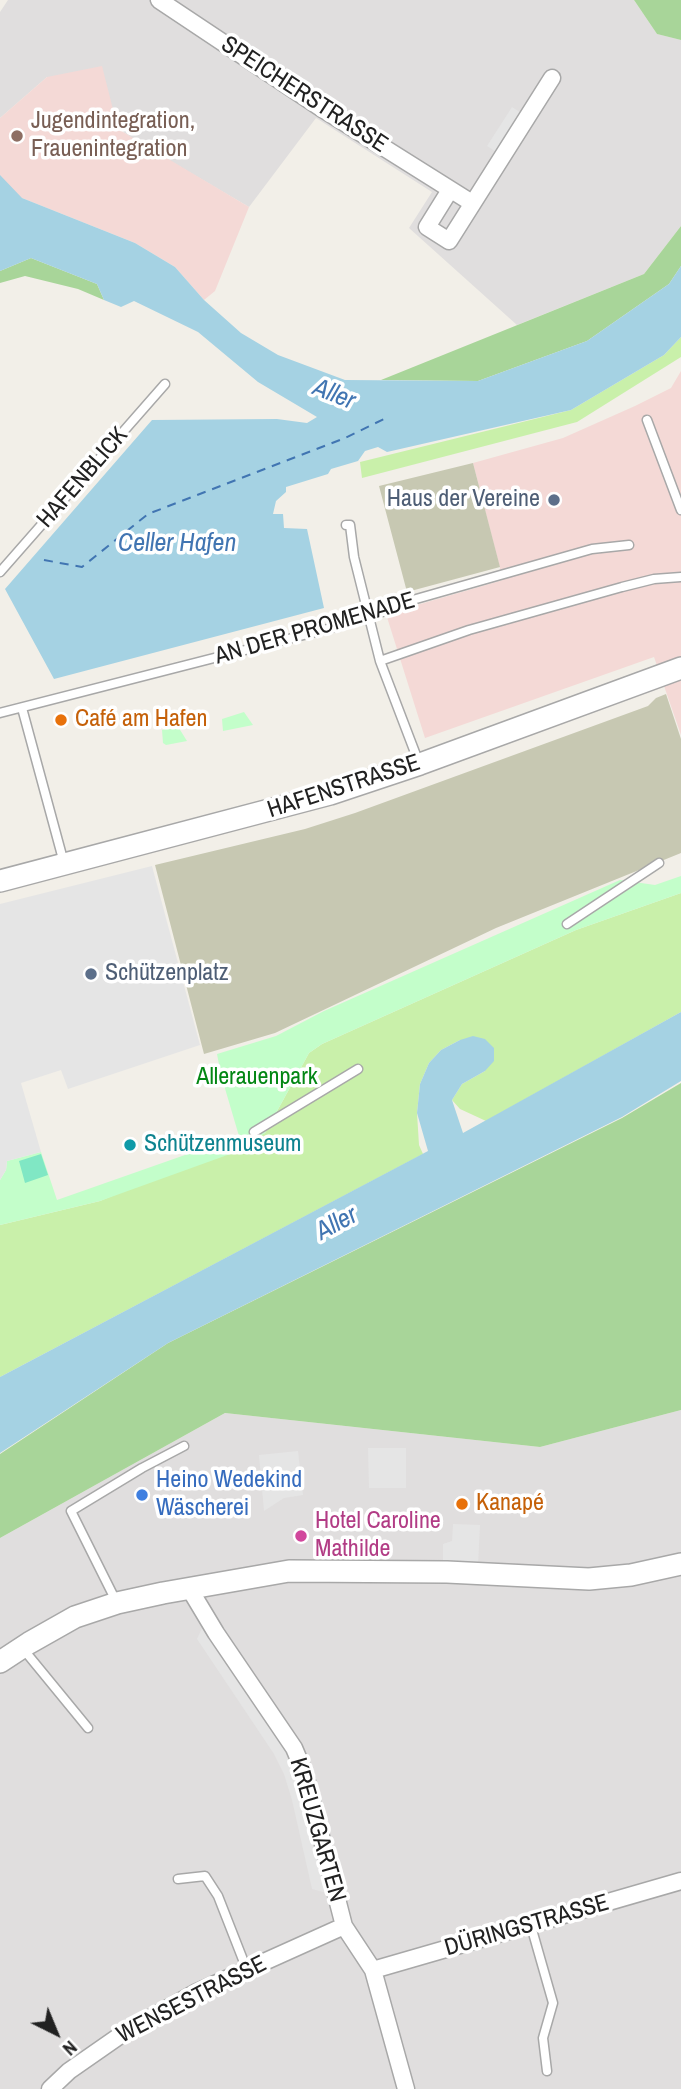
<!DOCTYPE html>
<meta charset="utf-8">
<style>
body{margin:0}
#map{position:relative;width:681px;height:2089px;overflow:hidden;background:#f2efe8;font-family:"Archivo Narrow",sans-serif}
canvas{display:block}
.north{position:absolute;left:21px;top:1998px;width:70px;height:70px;-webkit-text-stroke:5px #fff;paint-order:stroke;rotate:137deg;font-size:19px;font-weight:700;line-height:28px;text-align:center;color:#212121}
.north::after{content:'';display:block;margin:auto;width:24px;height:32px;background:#212121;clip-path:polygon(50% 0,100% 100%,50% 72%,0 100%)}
</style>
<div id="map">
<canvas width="681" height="2089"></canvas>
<div class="north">N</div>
</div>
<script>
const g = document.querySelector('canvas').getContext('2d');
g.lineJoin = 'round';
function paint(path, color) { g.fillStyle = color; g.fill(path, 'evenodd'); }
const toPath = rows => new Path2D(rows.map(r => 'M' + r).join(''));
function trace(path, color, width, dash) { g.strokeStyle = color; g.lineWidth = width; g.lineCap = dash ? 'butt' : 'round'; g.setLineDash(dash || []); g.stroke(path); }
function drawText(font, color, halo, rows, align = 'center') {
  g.font = font + ' "Archivo Narrow",sans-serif'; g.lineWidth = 7; g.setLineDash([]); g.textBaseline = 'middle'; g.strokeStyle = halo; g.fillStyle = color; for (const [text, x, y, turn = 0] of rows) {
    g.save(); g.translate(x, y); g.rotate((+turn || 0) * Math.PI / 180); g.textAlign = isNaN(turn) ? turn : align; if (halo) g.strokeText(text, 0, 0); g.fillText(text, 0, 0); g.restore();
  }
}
paint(toPath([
 [8,0,634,0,657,34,681,40,681,226,644,274,517,325,409,228,432,192,316,118,249,207,136,141,47,77,0,118,0,12],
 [681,1410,681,2089,0,2089,0,1538,225,1413,540,1447]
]), '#e0dede');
paint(toPath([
 [102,66,118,129,249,207,215,291,204,300,175,267,135,243,22,198,0,210,0,118,47,77],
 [681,371,681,735,654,657,425,738,386,614,503,580,473,463,563,438,635,406,671,388]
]), '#f4d9d6');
paint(toPath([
 [473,463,500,567,407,592,379,486],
 [666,694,681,739,681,853,496,928,275,1033,204,1054,155,865,305,829,355,813,648,706,656,698]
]), '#c7c8b2');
paint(toPath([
 [681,337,681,357,577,422,362,478,360,462,571,410,664,355],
 [681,893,681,1012,486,1121,460,1109,452,1100,462,1084,485,1071,460,1040,441,1050,429,1063,420,1084,417,1113,419,1145,423,1154,0,1377,0,1225,100,1201,265,1133,309,1053,322,1044,576,930]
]), '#c9f0aa');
paint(toPath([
 [634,0,681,0,681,40,657,34],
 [681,226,681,266,669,284,587,341,478,381,381,380,644,274],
 [31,258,97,284,104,300,78,289,25,276,0,283,0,271],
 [681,1083,681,1410,540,1447,225,1413,0,1538,0,1454,168,1343,622,1118]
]), '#a8d599');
paint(toPath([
 [244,712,253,725,223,731,222,719],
 [177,725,187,741,166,745,163,743,162,730],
 [681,876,681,893,576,930,322,1044,309,1053,265,1133,244,1149,100,1201,0,1225,0,1180,6,1170,7,1161,41,1152,57,1200,239,1136,221,1075,217,1054,276,1036,324,1011,620,880,655,885]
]), '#c3feca');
paint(toPath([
 [41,1154,48,1175,25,1183,19,1161]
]), '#80e7c4');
paint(toPath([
 [512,107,523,114,498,153,487,146],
 [152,866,200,1045,68,1089,61,1070,21,1083,41,1152,7,1161,6,1170,0,1180,0,904],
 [368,1448,406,1448,406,1488,369,1488],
 [298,1451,303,1495,284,1498,264,1511,259,1455],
 [453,1524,480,1525,478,1565,443,1564,443,1544,452,1541],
 [203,1626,280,1738,291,1758,300,1779,307,1802,327,1893,312,1889,292,1800,284,1774,274,1754,197,1639]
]), '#e5e5e5');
paint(toPath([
 [0,175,22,198,135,243,175,267,204,300,241,333,278,355,345,380,478,381,587,341,669,284,681,266,681,337,664,355,571,410,387,452,378,447,365,451,358,461,331,469,328,474,286,487,286,492,276,501,273,514,283,514,284,528,307,529,324,608,54,679,5,589,152,420,277,419,307,423,317,417,258,382,198,332,134,301,121,307,104,300,97,284,31,258,0,271],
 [681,1012,681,1081,622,1117,168,1343,0,1453,0,1377,428,1151,417,1113,420,1084,429,1063,441,1050,460,1040,473,1036,485,1039,494,1048,494,1061,485,1071,462,1084,452,1100,463,1133]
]), '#a5d2e3');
trace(toPath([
 [44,560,82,567,148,514,345,438,388,417]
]), '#4175b2', 2, [9, 7]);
const service = toPath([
 [647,420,681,510],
 [346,525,350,525,354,557,380,661,419,763],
 [0,572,165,384],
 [380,661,469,630,622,587,654,579,681,577],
 [22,708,64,863],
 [0,713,370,618,395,605,592,549,629,545],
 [567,924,659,863],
 [254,1132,358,1069],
 [116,1601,71,1511,142,1468,184,1446],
 [24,1650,88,1728],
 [178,1879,205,1876,218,1896,247,1970],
 [531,1926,553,2003,543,2038,547,2071]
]);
const minor = toPath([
 [159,0,324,110,472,203],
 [450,190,427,227,449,241,552,78],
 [189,1588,216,1633,294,1748,305,1774,344,1926,373,1970,406,2089],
 [373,1970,681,1881],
 [50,2089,69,2071,125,2032,195,1993,344,1926]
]);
const tertiary = toPath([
 [0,881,330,794,420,764,681,668],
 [0,1662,29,1643,75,1617,117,1603,163,1593,289,1571,447,1572,589,1579,631,1575,681,1564]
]);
trace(service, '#a8a8a8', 11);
trace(minor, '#a8a8a8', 19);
trace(tertiary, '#a8a8a8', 24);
trace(service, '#fff', 8);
trace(minor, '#fff', 16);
trace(tertiary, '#fff', 21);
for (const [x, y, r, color] of [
 [17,136,7,"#8d6e63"],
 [554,500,7,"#5c6f8a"],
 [61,720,7,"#e8710a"],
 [91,974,7,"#5c6f8a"],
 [130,1145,7,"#0f9aa8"],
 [142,1495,7,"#3f7fe0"],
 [462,1504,7,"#e8710a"],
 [301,1536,7,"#d1479c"]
]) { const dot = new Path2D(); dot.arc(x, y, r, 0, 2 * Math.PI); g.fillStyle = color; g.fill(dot); trace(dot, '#fff', 2.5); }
drawText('24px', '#212121', '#fff', [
 ["SPEICHERSTRASSE",304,95,33],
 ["HAFENBLICK",83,478,-49],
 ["AN DER PROMENADE",315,629,-16],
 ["HAFENSTRASSE",344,787,-18],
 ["KREUZGARTEN",317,1830,74],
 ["DÜRINGSTRASSE",527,1926,-16],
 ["WENSESTRASSE",192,2000,-27]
]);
drawText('24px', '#785e54', '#fff', [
 ["Jugendintegration,",31,122],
 ["Frauenintegration",31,150]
], 'left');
drawText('24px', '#4e5e75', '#fff', [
 ["Haus der Vereine",540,500],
 ["Schützenplatz",105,974,"left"]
], 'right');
drawText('24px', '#c56008', '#fff', [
 ["Café am Hafen",75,720],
 ["Kanapé",476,1504]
], 'left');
drawText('24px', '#038714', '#fff', [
 ["Allerauenpark",257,1078]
]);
drawText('24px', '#0d838f', '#fff', [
 ["Schützenmuseum",144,1145]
], 'left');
drawText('24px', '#366cbe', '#fff', [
 ["Heino Wedekind",156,1481],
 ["Wäscherei",156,1509]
], 'left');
drawText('24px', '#b23c85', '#fff', [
 ["Hotel Caroline",315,1522],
 ["Mathilde",315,1550]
], 'left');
drawText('italic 26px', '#4175b2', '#fff', [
 ["Aller",334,395,22],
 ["Celler Hafen",177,544],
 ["Aller",337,1224,-28]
]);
</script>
